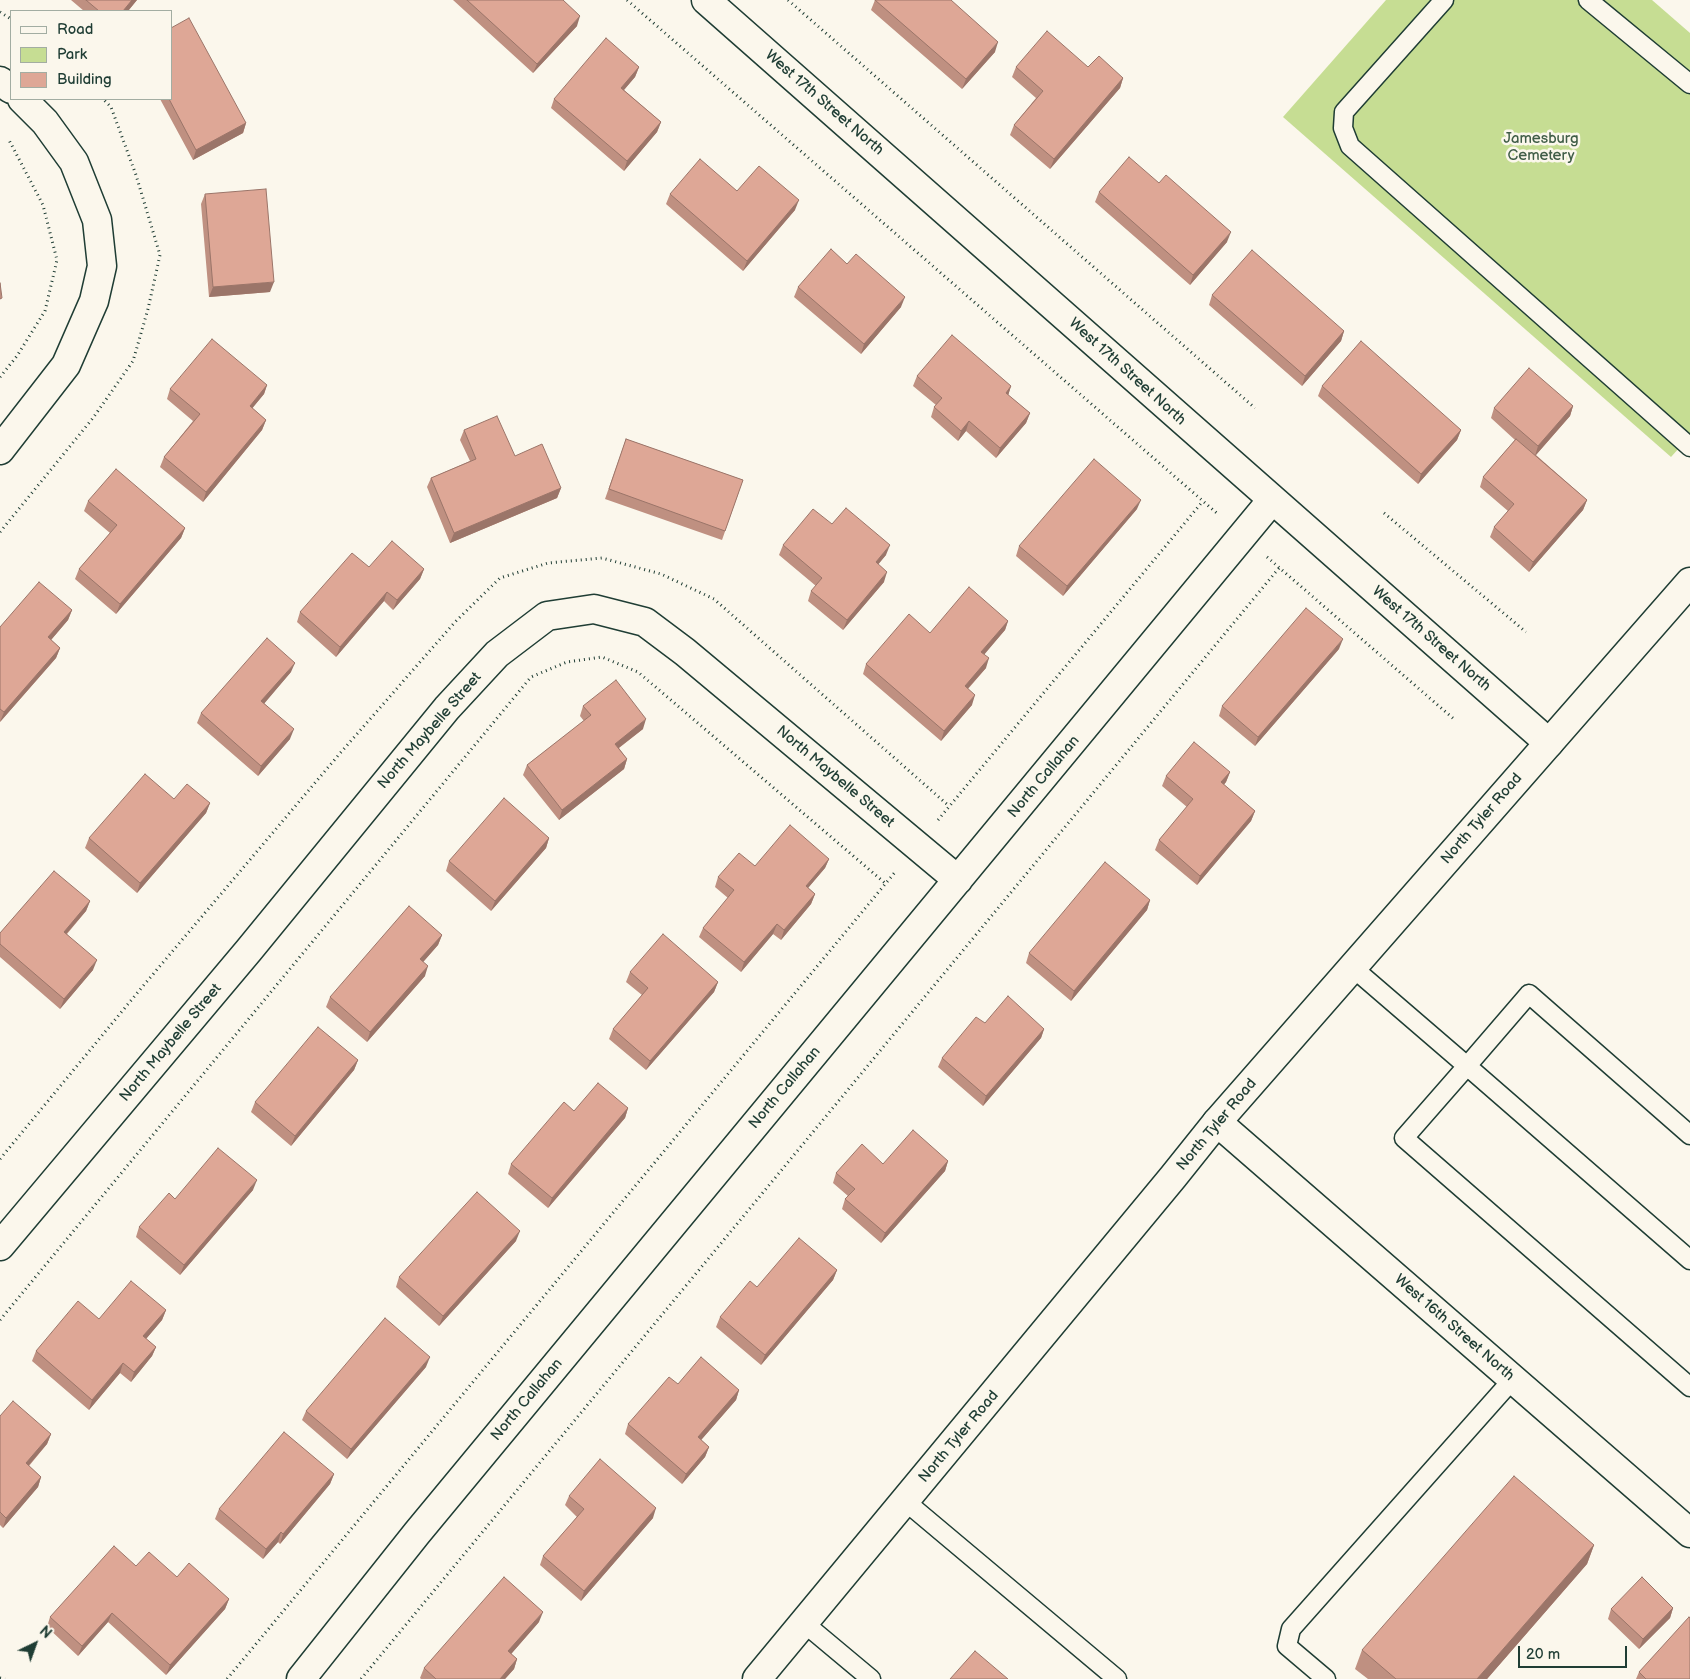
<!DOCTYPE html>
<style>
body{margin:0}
#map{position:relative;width:1690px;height:1679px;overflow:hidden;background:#fbf7ec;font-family:"Balsamiq Sans",sans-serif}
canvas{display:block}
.legend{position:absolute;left:10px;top:10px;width:162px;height:90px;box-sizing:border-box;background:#fbf7ec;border:1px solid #a3ada2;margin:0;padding:6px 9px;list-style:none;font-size:15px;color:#1f3d34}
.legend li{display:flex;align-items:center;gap:10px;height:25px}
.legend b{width:25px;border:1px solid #a3ada2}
.north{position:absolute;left:10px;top:1619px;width:50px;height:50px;-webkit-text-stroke:4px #fbf7ec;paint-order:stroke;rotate:42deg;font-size:14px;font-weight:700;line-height:20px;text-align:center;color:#1f3d34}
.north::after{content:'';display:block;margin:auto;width:18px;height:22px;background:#1f3d34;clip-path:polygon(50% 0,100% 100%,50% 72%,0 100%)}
.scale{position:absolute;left:1518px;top:1646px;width:109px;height:22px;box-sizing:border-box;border:2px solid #1f3d34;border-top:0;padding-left:6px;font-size:15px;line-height:18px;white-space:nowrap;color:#1f3d34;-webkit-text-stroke:4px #fbf7ec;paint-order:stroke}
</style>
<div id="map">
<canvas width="1690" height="1679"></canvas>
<ul class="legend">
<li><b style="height:6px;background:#fbf7ec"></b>Road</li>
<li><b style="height:14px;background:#c6dd93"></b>Park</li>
<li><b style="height:14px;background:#dea796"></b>Building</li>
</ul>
<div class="north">N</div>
<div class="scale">20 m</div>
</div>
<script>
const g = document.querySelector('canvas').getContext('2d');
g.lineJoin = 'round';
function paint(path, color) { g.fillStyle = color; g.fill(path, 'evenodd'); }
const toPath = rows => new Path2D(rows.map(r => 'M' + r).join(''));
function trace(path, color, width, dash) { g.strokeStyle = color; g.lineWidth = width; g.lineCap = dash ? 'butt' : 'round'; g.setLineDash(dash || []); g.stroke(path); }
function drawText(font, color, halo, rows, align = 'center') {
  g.font = font + ' "Balsamiq Sans",sans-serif'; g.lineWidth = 5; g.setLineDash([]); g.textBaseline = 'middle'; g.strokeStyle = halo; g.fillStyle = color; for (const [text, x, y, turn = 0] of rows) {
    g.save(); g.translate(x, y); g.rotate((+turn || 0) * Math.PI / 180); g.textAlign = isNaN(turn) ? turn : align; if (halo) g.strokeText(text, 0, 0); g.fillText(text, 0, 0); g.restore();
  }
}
paint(toPath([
 [1386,0,1652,0,1690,33,1690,436,1671,457,1283,117]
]), '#c6dd93');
const service = toPath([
 [1444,0,1344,112,1343,128,1350,146,1690,447],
 [1588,0,1690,84],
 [1352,967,1467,1066,1404,1138,1690,1387],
 [1690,1135,1529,994,1467,1066,1690,1260],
 [905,1501,1117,1679],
 [804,1623,871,1679],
 [1326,1679,1287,1646,1291,1629,1513,1379]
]);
const minor = toPath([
 [706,0,1549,743],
 [0,81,11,89],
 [0,450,66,365,94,301,102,266,97,220,74,162,45,122,22,99],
 [1217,1122,1690,1533],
 [0,1246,249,950,447,708,497,654,547,616,594,609,645,622,685,652,958,880],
 [301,1679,417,1533,1272,500]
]);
const secondary = toPath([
 [757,1679,1173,1177,1217,1122,1690,582]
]);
trace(service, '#1f3d34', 21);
trace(minor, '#1f3d34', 31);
trace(secondary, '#1f3d34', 31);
trace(toPath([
 [627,0,1219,515],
 [788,0,1255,408],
 [0,12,11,19],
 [0,377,17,356,45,311,57,260,43,205,9,140],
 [1384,513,1526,632],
 [0,532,93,418,133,361,148,309,160,255,136,175,111,107,103,99],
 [1267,557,1455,720],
 [938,820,1203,501],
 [0,1159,138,992,336,758,455,622,500,578,548,563,602,558,661,574,714,599,949,806],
 [0,1320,531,677,567,662,602,657,638,672,885,883],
 [0,1678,5,1679],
 [227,1679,896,871],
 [361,1679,1279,568]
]), '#1f3d34', 3, [1, 4]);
trace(service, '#fbf7ec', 18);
trace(minor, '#fbf7ec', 28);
trace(secondary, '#fbf7ec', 28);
paint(toPath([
 [71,0,137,0,128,11,84,11],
 [453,0,563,0,577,26,533,73],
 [875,0,995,52,962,89,871,10],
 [639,67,635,77,624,90,661,122,657,132,624,171,551,108,554,99],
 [1016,67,1123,78,1120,88,1050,169,1010,135,1014,125,1036,98,1012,77],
 [160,99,171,99,246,123,243,133,193,160],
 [737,191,795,210,743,271,666,204,670,194],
 [1099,192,1227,242,1190,285,1095,202],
 [205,194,270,292,209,297,201,204],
 [847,264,901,307,861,354,794,297,798,287],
 [1212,295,1344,331,1341,341,1302,386,1209,305],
 [917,376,1011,386,1008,395,1030,413,1026,423,996,458,966,431,958,441,931,417,934,407,936,405,913,386],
 [267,385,264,394,252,408,266,420,262,430,203,502,160,467,164,457,193,421,167,399,170,389],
 [1322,386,1461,430,1457,440,1418,484,1318,396],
 [1573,406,1570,416,1536,455,1587,500,1583,510,1529,572,1490,537,1494,527,1508,511,1480,487,1483,477,1515,440,1491,418,1494,408],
 [464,430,515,456,561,488,557,498,450,543,427,487,431,478,470,461,460,440],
 [626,439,743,480,722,540,605,499],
 [88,501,185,528,181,538,116,614,75,579,79,569,110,533,84,511],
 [1137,509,1063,596,1016,556,1019,546],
 [832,524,886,555,878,564,884,582,843,630,808,601,811,591,816,586,779,555,783,545],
 [369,567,424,569,420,579,393,610,384,601,336,657,297,622,300,612],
 [72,610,68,620,51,640,60,648,56,658,0,722,0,627],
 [1008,621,1005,630,984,654,986,668,968,689,972,705,941,741,863,674,866,664,930,633],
 [1339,649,1255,746,1219,716,1222,706],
 [291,672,264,703,290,739,258,776,197,723,201,713],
 [583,706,643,729,619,748,627,759,624,769,559,820,523,775,527,765,584,721,580,716],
 [1230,772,1226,782,1224,785,1255,811,1251,821,1197,885,1155,850,1159,840,1187,807,1162,786,1166,776],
 [210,803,206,813,137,893,85,848,89,838],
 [549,838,546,848,491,911,446,871,449,861],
 [829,859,825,868,808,888,815,894,811,904,781,940,773,934,741,972,699,937,703,928,728,898,715,887,718,877,755,866],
 [1150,900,1147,910,1071,1001,1026,963,1029,953],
 [90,901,86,911,67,934,93,970,60,1009,0,957,0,933],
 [442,935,438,945,423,962,425,976,367,1042,326,1007,330,997],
 [630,972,718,982,714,992,646,1070,609,1039,613,1029,642,995,626,982],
 [985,1023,1044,1029,1041,1038,983,1106,938,1067,942,1058],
 [358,1060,354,1070,291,1146,251,1112,255,1102],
 [628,1108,625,1118,548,1208,508,1174,511,1164,574,1111],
 [948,1161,945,1171,881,1243,842,1209,845,1199,848,1196,833,1183,836,1173,883,1164],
 [253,1190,180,1275,136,1237,139,1227,175,1199],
 [516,1241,439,1326,396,1287,399,1277],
 [837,1270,833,1280,761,1365,716,1327,720,1317,757,1287],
 [166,1310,162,1320,146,1339,156,1347,152,1356,131,1382,120,1373,89,1410,32,1361,36,1351,99,1319],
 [426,1367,347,1459,302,1420,306,1411],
 [678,1384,739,1390,736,1400,701,1440,709,1447,705,1457,682,1484,625,1434,628,1424],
 [0,1416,51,1434,47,1444,29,1466,41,1477,38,1487,3,1528,0,1525],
 [334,1474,330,1484,280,1544,278,1542,263,1559,215,1519,219,1509],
 [569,1496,653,1518,581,1601,540,1565,543,1556,577,1517,565,1505],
 [1594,1545,1587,1564,1487,1679,1368,1679,1355,1669,1362,1650],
 [136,1566,177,1577,229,1599,225,1609,166,1675,108,1622,78,1656,47,1627,50,1617],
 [1673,1608,1670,1618,1639,1649,1608,1619,1611,1609],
 [539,1622,511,1654,517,1659,514,1669,505,1679,421,1679,420,1678,424,1668],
 [1639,1672,1690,1679,1636,1679]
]), '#bf9081');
paint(toPath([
 [132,0,137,0,128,11,123,11],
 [580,16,577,26,533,73,537,64],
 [998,42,995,52,962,89,966,79],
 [639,67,635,77,617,98,621,88],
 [1123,78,1120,88,1050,169,1054,159],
 [661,122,657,132,624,171,627,161],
 [246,123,243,133,193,160,196,150],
 [799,200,795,210,743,271,747,261],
 [1231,232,1227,242,1190,285,1193,275],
 [274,282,270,292,209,297,213,287],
 [905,297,901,307,861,354,864,344],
 [1344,331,1341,341,1302,386,1305,376],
 [267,385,264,394,246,416,250,406],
 [1011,386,1008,396,1006,393],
 [1573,406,1570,416,1535,456,1538,446],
 [1030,413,1026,423,996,458,1000,448],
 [266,420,262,430,203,502,206,492],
 [969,421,966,431,958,441,961,431],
 [1461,430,1457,440,1418,484,1421,474],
 [561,488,557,498,450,543,454,533],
 [1141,500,1137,509,1063,596,1067,586],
 [1587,500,1583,510,1529,572,1533,562],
 [185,528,181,538,116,614,120,604],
 [890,545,886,555,872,572,876,562],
 [424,569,420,579,393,610,397,600],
 [887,572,884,582,843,630,847,620],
 [387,592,384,601,336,657,340,647],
 [72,610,68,620,45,647,48,637],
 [1008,621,1005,630,978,662,981,652],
 [1343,639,1339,649,1255,746,1258,737],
 [60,648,56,658,0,722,4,712],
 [989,658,986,668,961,696,965,686],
 [295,663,291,672,258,711,261,701],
 [975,695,972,705,941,741,944,731],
 [646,719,643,729,612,753,615,744],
 [294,729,290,739,258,776,261,766],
 [627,759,624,769,559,820,562,810],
 [1230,772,1226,782,1217,792,1221,782],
 [210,803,206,813,137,893,140,883],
 [1255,811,1251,821,1197,885,1200,876],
 [549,838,546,848,491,911,495,901],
 [829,859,825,868,802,895,806,886],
 [815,894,811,904,781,940,784,930],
 [1150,900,1147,910,1071,1001,1074,991],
 [90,901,86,911,60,941,64,932],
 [777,924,773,934,741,972,744,962],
 [442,935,438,945,417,969,420,959],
 [97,960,93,970,60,1009,64,999],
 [428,966,425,976,367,1042,370,1032],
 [718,982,714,992,646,1070,650,1061],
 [1044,1029,1041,1038,983,1106,986,1096],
 [358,1060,354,1070,291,1146,295,1136],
 [628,1108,625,1118,548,1208,552,1198],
 [948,1161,945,1171,881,1243,885,1233],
 [257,1180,253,1190,180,1275,184,1265],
 [520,1231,516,1241,439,1326,443,1316],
 [837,1270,833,1280,761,1365,765,1355],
 [166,1310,162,1320,140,1346,143,1336],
 [156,1347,152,1356,131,1382,134,1372],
 [430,1357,426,1367,347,1459,351,1449],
 [123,1363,120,1373,89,1410,92,1400],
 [739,1390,736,1400,695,1447,698,1437],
 [51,1434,47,1444,22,1473,26,1463],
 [709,1447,705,1457,682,1484,686,1474],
 [334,1474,330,1484,280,1544,283,1534],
 [41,1477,38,1487,3,1528,6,1518],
 [656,1508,653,1518,581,1601,584,1591],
 [281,1532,278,1542,263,1559,266,1549],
 [1594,1545,1587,1564,1487,1679,1477,1679],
 [229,1599,225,1609,166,1675,170,1665],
 [1673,1608,1670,1618,1639,1649,1643,1639],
 [543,1612,539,1622,505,1661,508,1651],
 [112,1613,108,1622,78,1656,82,1646],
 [517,1659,514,1669,505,1679,500,1679]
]), '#9b7569');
const building = toPath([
 [86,0,132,0,123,11,99,11,86,0],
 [467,0,563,0,580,16,537,64,467,0],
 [875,0,951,0,998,42,966,79,875,0],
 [189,18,246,123,196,150,169,99,171,99,171,28,189,18],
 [1047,31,1088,67,1099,56,1123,78,1054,159,1014,125,1043,91,1016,67,1047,31],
 [606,38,639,67,621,88,661,122,627,161,554,99,606,38],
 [1129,157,1159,183,1166,175,1231,232,1193,275,1099,192,1129,157],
 [700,159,737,191,759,166,799,200,747,261,670,194,700,159],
 [266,189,274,282,213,287,205,194,266,189],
 [831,249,847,264,856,254,905,297,864,344,798,287,831,249],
 [1252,250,1344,331,1305,376,1212,295,1252,250],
 [0,283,2,298,0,299,0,283],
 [952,335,1011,386,1006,393,1030,413,1000,448,969,421,961,431,934,407,942,398,917,376,952,335],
 [212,339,267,385,250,406,266,420,206,492,164,457,200,414,170,389,212,339],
 [1361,341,1461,430,1421,474,1322,386,1361,341],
 [1529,368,1573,406,1538,446,1494,408,1529,368],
 [497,416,515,456,542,444,561,488,454,533,431,478,476,459,464,430,497,416],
 [626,439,743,480,725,531,609,489,626,439],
 [1516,439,1587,500,1533,562,1494,527,1514,504,1483,477,1516,439],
 [1094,459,1141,500,1067,586,1019,546,1094,459],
 [116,469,185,528,120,604,79,569,117,525,88,501,116,469],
 [846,508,890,545,876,562,887,572,847,620,811,591,822,578,783,545,813,509,832,524,846,508],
 [392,541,424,569,397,600,387,592,340,647,300,612,352,553,369,567,392,541],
 [39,582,72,610,48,637,60,648,4,712,0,709,0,627,39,582],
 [969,587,1008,621,981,652,989,658,965,686,975,695,944,731,866,664,909,614,930,633,969,587],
 [1306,608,1343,639,1258,737,1222,706,1306,608],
 [267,638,295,663,261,701,294,729,261,766,201,713,267,638],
 [616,680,646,719,615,744,627,759,562,810,527,765,591,715,583,706,616,680],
 [1194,742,1230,772,1221,782,1255,811,1200,876,1159,840,1193,799,1166,776,1194,742],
 [145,774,174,799,187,784,210,803,140,883,89,838,145,774],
 [504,798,549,838,495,901,449,861,504,798],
 [790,825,829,859,806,886,815,894,784,930,777,924,744,962,703,928,734,890,718,877,739,853,755,866,790,825],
 [1105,862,1150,900,1074,991,1029,953,1105,862],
 [54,871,90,901,64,932,97,960,64,999,0,944,0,933,54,871],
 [409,906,442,935,420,959,428,966,370,1032,330,997,409,906],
 [663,934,718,982,650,1061,613,1029,648,988,630,972,663,934],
 [1008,996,1044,1029,986,1096,942,1058,976,1017,985,1023,1008,996],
 [318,1027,358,1060,295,1136,255,1102,318,1027],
 [598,1083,628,1108,552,1198,511,1164,564,1102,574,1111,598,1083],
 [913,1130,948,1161,885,1233,845,1199,855,1189,836,1173,862,1144,883,1164,913,1130],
 [218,1148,257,1180,184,1265,139,1227,169,1193,175,1199,218,1148],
 [477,1192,520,1231,443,1316,399,1277,477,1192],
 [799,1238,837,1270,765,1355,720,1317,750,1281,757,1287,799,1238],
 [131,1281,166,1310,143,1336,156,1347,134,1372,123,1363,92,1400,36,1351,78,1301,99,1319,131,1281],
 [385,1318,430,1357,351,1449,306,1411,385,1318],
 [701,1357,739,1390,698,1437,709,1447,686,1474,628,1424,669,1377,678,1384,701,1357],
 [13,1401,51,1434,26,1463,41,1477,6,1518,0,1512,0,1416,13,1401],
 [284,1432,334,1474,283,1534,281,1532,266,1549,219,1509,284,1432],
 [600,1459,656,1508,584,1591,543,1556,584,1509,569,1496,600,1459],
 [1514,1476,1594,1545,1477,1679,1396,1679,1362,1650,1514,1476],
 [114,1546,136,1566,149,1552,177,1577,189,1563,229,1599,170,1665,112,1613,82,1646,50,1617,114,1546],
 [504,1577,543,1612,508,1651,517,1659,500,1679,436,1679,424,1668,504,1577],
 [1642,1577,1673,1608,1643,1639,1611,1609,1642,1577],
 [1689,1617,1690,1618,1690,1679,1646,1679,1639,1672,1689,1617],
 [975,1651,1008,1679,950,1679,975,1651]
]);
paint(building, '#dea796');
trace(building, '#9b7569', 1);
drawText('15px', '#1f3d34', '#fbf7ec', [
 ["West 17th Street North",824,103,41],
 ["West 17th Street North",1127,372,42],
 ["West 17th Street North",1431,639,41],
 ["North Maybelle Street",430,731,-49],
 ["North Maybelle Street",835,777,40],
 ["North Callahan",1044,777,-50],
 ["North Tyler Road",1482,819,-49],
 ["North Maybelle Street",171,1043,-50],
 ["North Callahan",785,1088,-50],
 ["North Tyler Road",1217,1125,-50],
 ["West 16th Street North",1454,1328,41],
 ["North Callahan",527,1400,-50],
 ["North Tyler Road",959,1437,-50]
]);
drawText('15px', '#405d47', '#fbf7ec', [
 ["Jamesburg",1541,139],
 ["Cemetery",1541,156]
]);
</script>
